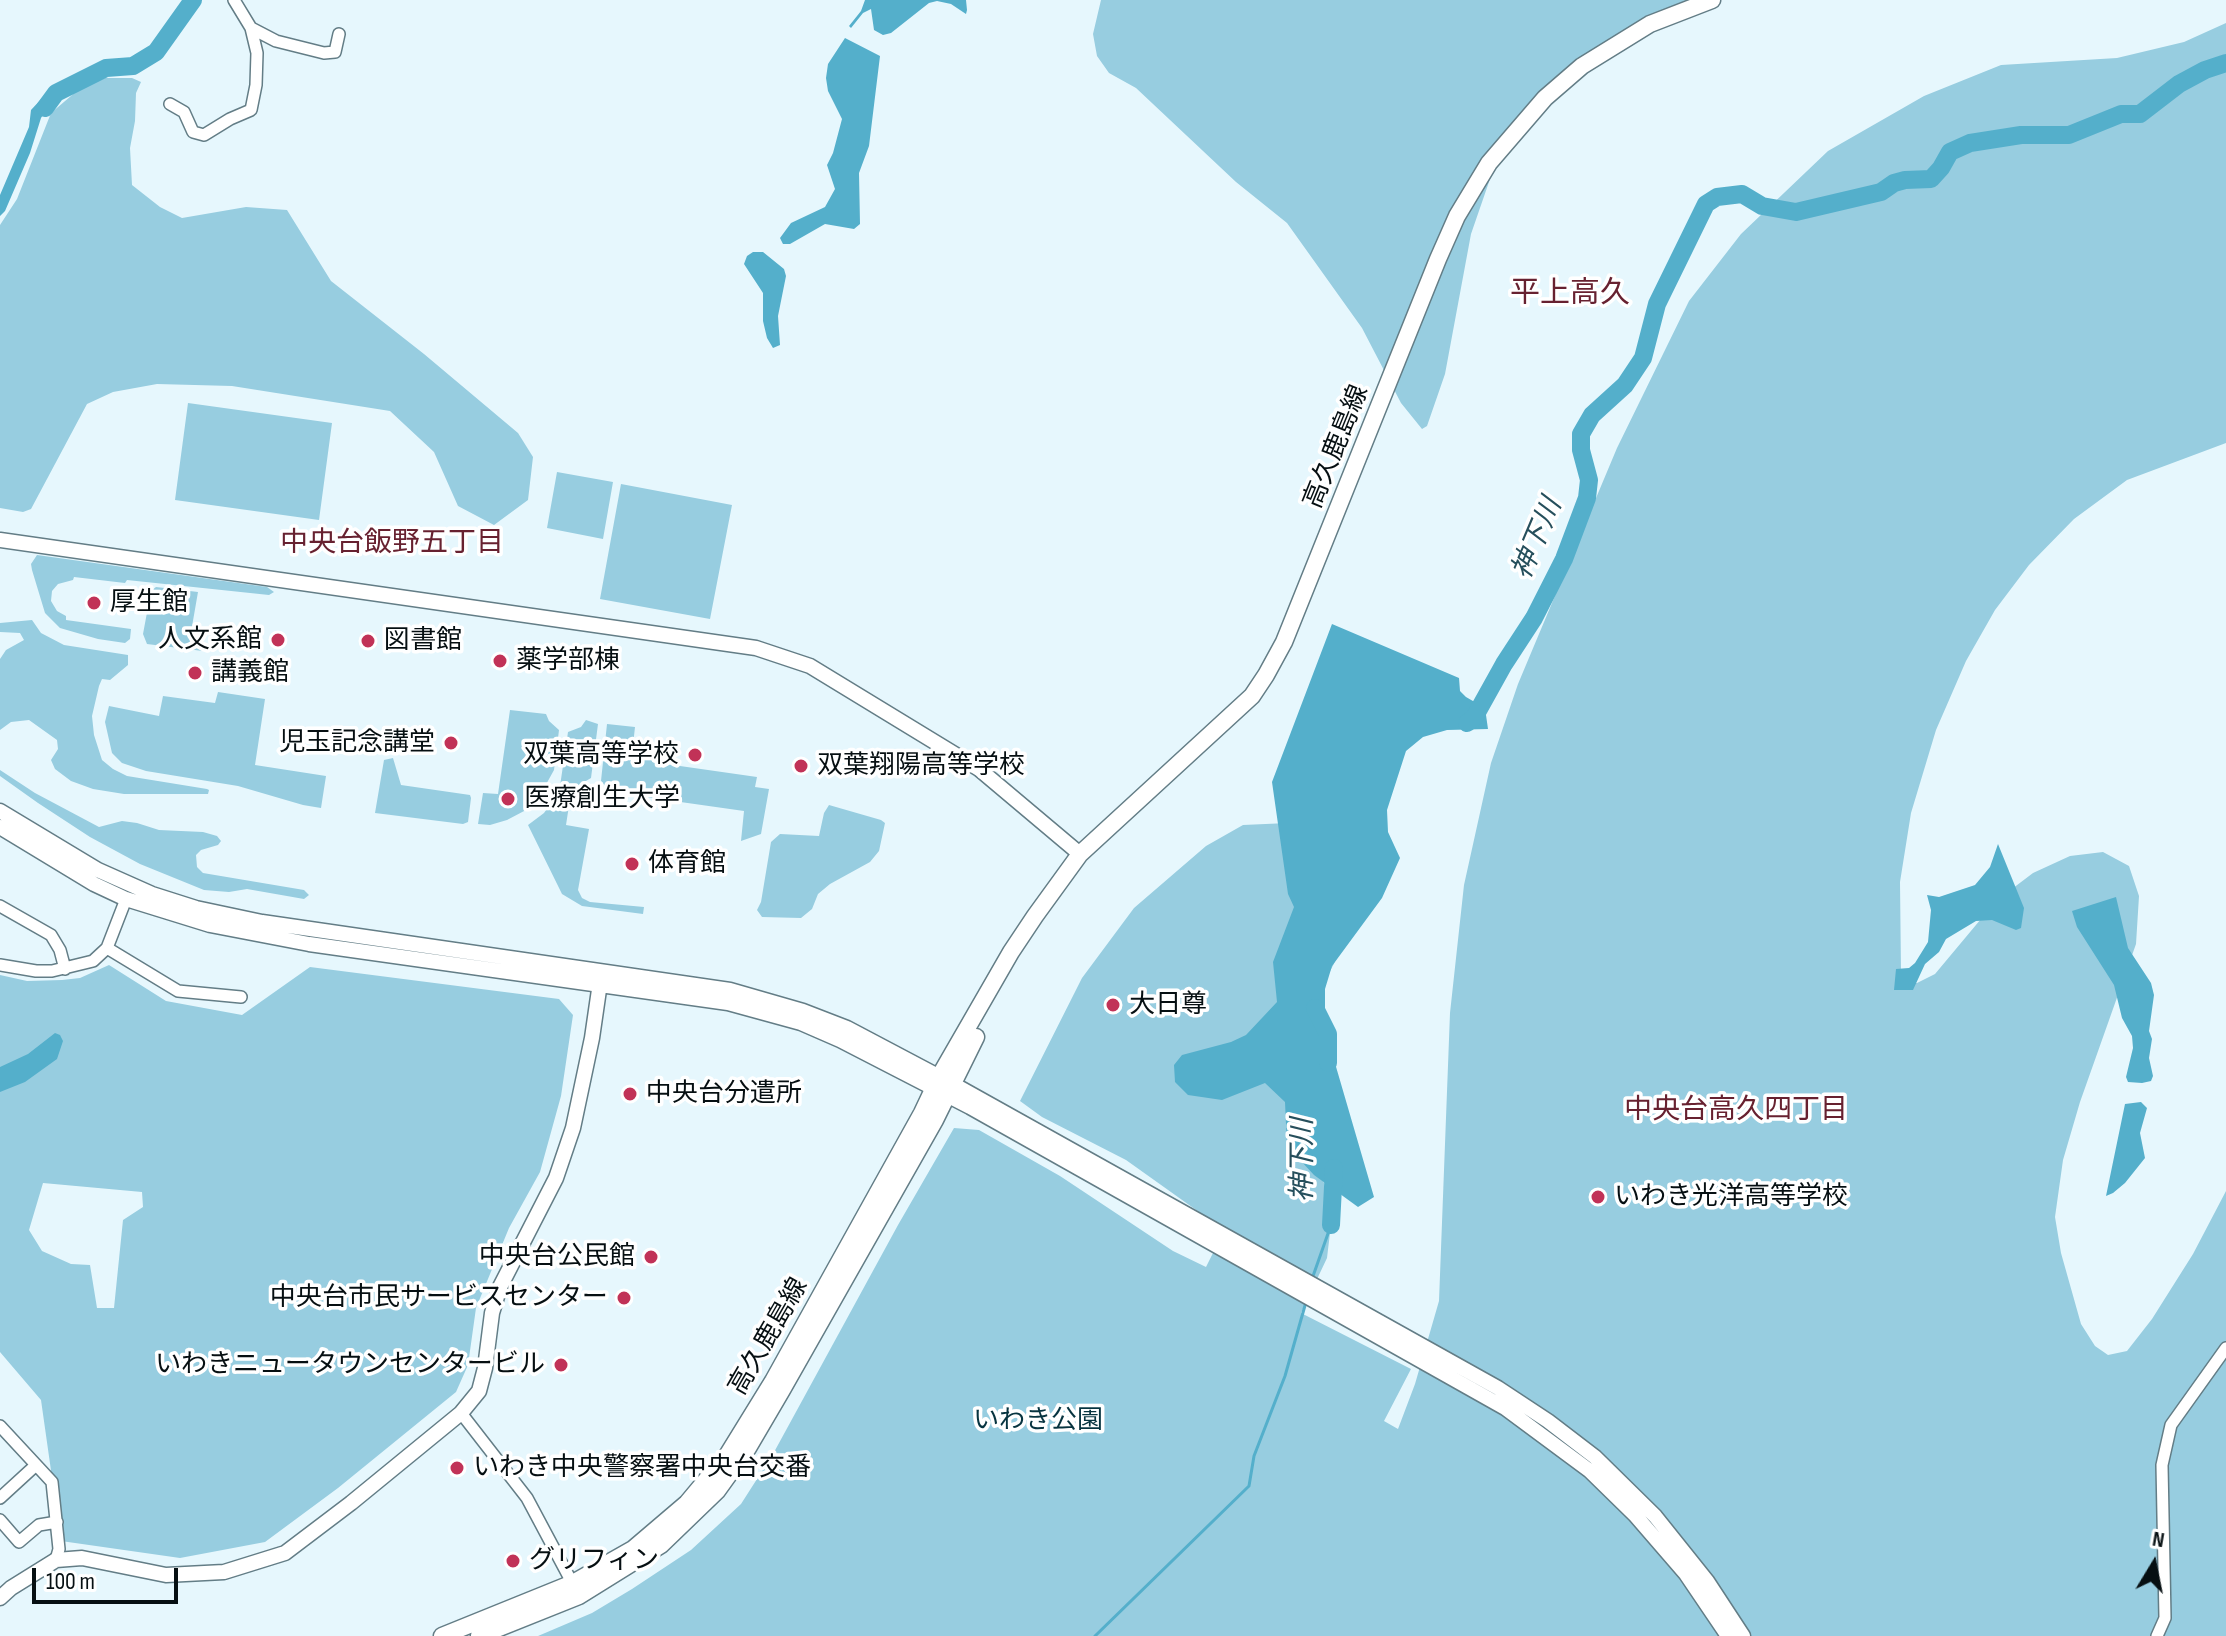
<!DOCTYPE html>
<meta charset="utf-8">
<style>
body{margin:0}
#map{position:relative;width:2226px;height:1636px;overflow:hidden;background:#e6f7fd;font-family:"Sofia Sans Condensed",sans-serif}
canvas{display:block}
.north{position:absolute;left:2114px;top:1524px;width:80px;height:80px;-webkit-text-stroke:6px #fff;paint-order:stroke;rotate:10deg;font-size:22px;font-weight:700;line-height:32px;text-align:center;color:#060f12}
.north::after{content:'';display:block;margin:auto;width:28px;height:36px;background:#060f12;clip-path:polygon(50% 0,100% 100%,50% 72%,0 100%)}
.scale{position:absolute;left:32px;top:1568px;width:146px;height:36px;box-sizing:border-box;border:4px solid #060f12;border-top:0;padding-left:10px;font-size:24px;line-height:28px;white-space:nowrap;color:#060f12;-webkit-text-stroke:6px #fff;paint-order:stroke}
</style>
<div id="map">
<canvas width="2226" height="1636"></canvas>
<div class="north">N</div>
<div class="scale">100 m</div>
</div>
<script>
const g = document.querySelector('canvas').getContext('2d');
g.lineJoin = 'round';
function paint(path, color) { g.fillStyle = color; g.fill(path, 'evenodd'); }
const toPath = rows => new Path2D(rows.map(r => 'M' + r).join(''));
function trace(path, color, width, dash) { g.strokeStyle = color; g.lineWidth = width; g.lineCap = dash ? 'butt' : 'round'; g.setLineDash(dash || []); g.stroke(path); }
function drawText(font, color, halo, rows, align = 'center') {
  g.font = font + ' "Sofia Sans Condensed","Noto Sans JP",sans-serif'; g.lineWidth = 7; g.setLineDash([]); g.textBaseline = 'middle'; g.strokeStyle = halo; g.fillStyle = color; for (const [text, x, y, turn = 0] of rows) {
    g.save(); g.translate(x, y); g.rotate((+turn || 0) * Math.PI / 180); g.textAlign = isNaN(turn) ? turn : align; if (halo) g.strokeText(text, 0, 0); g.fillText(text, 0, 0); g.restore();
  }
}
paint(toPath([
 [1101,0,1697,0,1590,64,1516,135,1490,179,1471,234,1445,374,1427,426,1422,429,1401,403,1362,328,1287,223,1236,182,1136,88,1109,73,1097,56,1093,34],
 [2226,23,2226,443,2127,480,2074,519,2029,565,1995,610,1966,661,1936,730,1911,813,1900,882,1901,973,1906,983,1917,983,1935,974,1996,901,2033,873,2070,856,2103,852,2129,866,2139,896,2136,944,2080,1102,2063,1160,2055,1217,2061,1253,2081,1324,2095,1346,2108,1355,2127,1351,2152,1319,2193,1254,2226,1191,2226,1636,538,1636,592,1613,632,1589,691,1550,741,1504,773,1454,898,1225,954,1128,979,1130,1060,1176,1173,1251,1206,1267,1222,1235,1213,1222,1126,1160,1042,1117,1020,1101,1082,978,1134,908,1206,846,1243,825,1288,823,1348,937,1309,1011,1322,1175,1332,1216,1327,1258,1301,1313,1411,1369,1384,1421,1398,1429,1415,1384,1439,1301,1450,1013,1464,885,1491,763,1518,684,1617,448,1689,301,1741,234,1828,151,1924,96,2001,65,2117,58,2184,42],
 [105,78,132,78,141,82,136,93,135,121,130,148,132,185,160,207,182,218,246,207,287,210,331,281,424,354,518,433,533,457,528,500,494,525,458,506,434,452,390,411,232,386,157,384,113,392,87,404,31,509,23,512,0,508,0,225,17,199,51,113,78,90],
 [188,403,332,423,319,520,175,500],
 [557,472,613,482,603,539,547,528],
 [621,484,732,505,710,619,600,599],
 [37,555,267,587,274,592,269,595,127,580,125,583,74,577,73,580,58,584,52,591,51,601,57,611,66,616,66,620,131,629,130,639,125,643,98,639,60,628,45,613,32,570,31,564],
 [156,587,198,592,190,638,204,640,203,651,147,644,143,634,151,591],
 [32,620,41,633,64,645,128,655,128,665,110,680,102,679,99,686,92,716,94,735,102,760,113,769,127,776,207,789,209,790,208,794,124,794,93,789,71,781,55,769,51,760,58,749,57,740,29,720,11,722,0,730,0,659,6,650,24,640,20,633,0,632,0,623],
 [218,692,265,699,255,765,326,776,321,808,303,805,238,786,146,771,122,763,112,753,105,722,109,706,159,716,163,696,215,703],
 [510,710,546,714,549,721,559,730,554,770,538,799,526,810,507,820,490,825,478,824,483,793,498,794],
 [586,720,598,724,591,778,574,788,560,786,568,732,581,727],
 [607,724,635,727,633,745,653,748,652,762,757,777,755,787,769,789,761,834,741,841,744,811,610,792,601,781],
 [393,758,401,785,470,795,471,798,468,822,463,824,375,813,384,760],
 [0,770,35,793,99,827,122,821,137,823,159,830,203,832,217,836,221,841,218,845,201,850,196,855,197,867,203,873,304,890,309,895,304,899,247,889,229,892,204,890,140,864,90,837,38,803,0,776],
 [556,796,570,799,566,825,589,829,578,890,582,898,590,902,644,907,643,914,582,906,562,894,528,825,544,813],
 [829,805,881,820,885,823,879,851,870,862,830,884,818,894,812,909,801,918,762,917,757,910,761,902,771,842,780,834,819,836,824,813],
 [109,965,166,1001,242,1015,310,967,559,999,573,1015,561,1096,540,1172,509,1228,476,1308,468,1365,456,1392,338,1488,265,1542,180,1558,61,1541,41,1400,0,1352,0,975,27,981,62,980,80,978],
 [43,1183,142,1192,143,1207,123,1220,114,1308,97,1308,90,1265,71,1264,42,1251,29,1230]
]), '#97cde0');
paint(toPath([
 [865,0,966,0,967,10,966,14,951,4,937,1,929,3,891,33,883,35,874,30,871,9,863,13,851,28,849,26,861,11],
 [845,38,880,56,869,146,859,173,860,224,854,229,825,224,790,244,783,244,780,238,791,223,825,207,835,189,827,165,833,153,842,119,828,91,826,78,828,64],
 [51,91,58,91,64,96,53,99,41,118,30,153,5,211,0,216,0,195,29,127,31,110,44,96],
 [753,252,763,252,784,269,786,276,778,316,780,345,773,348,767,338,763,321,763,293,744,264,747,256],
 [1332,624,1459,678,1460,691,1466,697,1485,708,1488,729,1447,730,1423,737,1406,751,1387,810,1388,832,1400,858,1382,898,1332,966,1325,989,1325,1029,1374,1197,1358,1207,1314,1175,1287,1146,1285,1102,1265,1083,1222,1100,1188,1095,1175,1082,1174,1065,1182,1055,1231,1042,1246,1035,1277,1002,1273,962,1294,907,1288,894,1272,782],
 [1998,844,2024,908,2021,928,2016,930,1992,920,1976,921,1946,939,1939,952,1925,964,1913,990,1894,990,1896,969,1909,968,1915,963,1928,942,1931,910,1927,895,1939,897,1975,885,1990,867],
 [2116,897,2128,948,2151,983,2154,995,2149,1031,2152,1039,2149,1058,2153,1076,2151,1081,2142,1083,2128,1082,2126,1077,2133,1048,2132,1036,2122,1018,2114,985,2077,927,2072,911],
 [55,1033,60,1035,63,1041,57,1059,25,1082,0,1092,0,1067,28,1054],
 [2141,1102,2147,1108,2140,1133,2145,1158,2125,1183,2113,1193,2106,1196,2125,1104]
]), '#54afcb');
trace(toPath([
 [1312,1279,1331,1225],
 [1095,1636,1249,1486,1254,1456,1285,1376,1306,1302]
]), '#54afcb', 3);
trace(toPath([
 [45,108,56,93,106,68,133,66,156,52,193,0],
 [1467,723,1474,718,1504,664,1534,618,1564,559,1587,498,1589,480,1581,450,1581,434,1592,415,1625,385,1643,358,1657,304,1706,204,1717,197,1742,194,1762,206,1796,212,1881,192,1894,183,1905,180,1931,179,1941,168,1950,152,1970,143,2021,135,2069,135,2121,114,2140,114,2179,84,2205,70,2226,63],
 [1315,1008,1328,1034,1328,1063],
 [1331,1225,1334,1168]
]), '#54afcb', 18);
const minor = toPath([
 [251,28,276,41,324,53,335,52,339,34],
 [170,104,184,112,193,132,204,135,230,119,251,110,256,85,257,53,251,28,234,0],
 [0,906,51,935,60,950,65,969],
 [107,948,178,991,241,997],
 [0,965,36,971,52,971,93,961,107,948,126,899],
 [461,1413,527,1498,576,1590],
 [0,1426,52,1482,59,1549,56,1560],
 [0,1498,36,1465],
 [0,1520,19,1542,39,1525,57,1522],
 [2157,1636,2165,1618,2162,1465,2171,1425,2226,1348]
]);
const tertiary = toPath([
 [0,540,756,648,810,666,979,769,1080,854],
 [0,811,98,870,152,894,196,908,262,922,730,990,803,1011,847,1028,953,1084,1498,1388,1548,1421,1595,1457,1655,1516,1707,1581,1743,1636],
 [0,827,94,884,126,899,210,925,309,944,728,1003,801,1023,840,1040,970,1107,1505,1408,1590,1471,1635,1515,1686,1574,1728,1636],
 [0,1598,11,1588,56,1560,82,1558,166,1575,224,1572,285,1553,351,1503,461,1413,479,1391,485,1368,492,1313,500,1287,556,1178,573,1128,592,1038,601,976]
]);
const secondary = toPath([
 [442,1636,573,1583,633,1549,687,1503,728,1454,773,1381,922,1113,939,1077,1011,952,1035,916,1080,854,1252,696,1266,675,1284,642,1438,259,1457,216,1489,163,1545,98,1582,66,1650,24,1712,0],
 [479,1636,579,1596,661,1545,717,1491,748,1448,782,1390,935,1120,976,1037]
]);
trace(minor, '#637d86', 14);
trace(tertiary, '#637d86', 17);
trace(secondary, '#637d86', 19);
trace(minor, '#fff', 11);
trace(tertiary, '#fff', 14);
trace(secondary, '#fff', 16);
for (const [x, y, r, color] of [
 [94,603,8,"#c13257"],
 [278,640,8,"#c13257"],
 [368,641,8,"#c13257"],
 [500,661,8,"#c13257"],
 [195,673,8,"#c13257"],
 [451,743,8,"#c13257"],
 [695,755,8,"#c13257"],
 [801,766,8,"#c13257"],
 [508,799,8,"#c13257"],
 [632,864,8,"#c13257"],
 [1113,1005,8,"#c13257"],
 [630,1094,8,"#c13257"],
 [1598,1197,8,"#c13257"],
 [651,1257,8,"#c13257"],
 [624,1298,8,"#c13257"],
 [561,1365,8,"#c13257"],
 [457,1468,8,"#c13257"],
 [513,1561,8,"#c13257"]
]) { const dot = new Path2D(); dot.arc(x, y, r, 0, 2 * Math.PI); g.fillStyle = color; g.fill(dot); trace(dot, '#fff', 3); }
drawText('26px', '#060f12', '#fff', [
 ["高久鹿島線",1337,447,-68],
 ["高久鹿島線",769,1337,-60]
]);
drawText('26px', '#060f12', '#fff', [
 ["厚生館",110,603],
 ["人文系館",262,640,"right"],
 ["図書館",384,641],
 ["薬学部棟",516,661],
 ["講義館",211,673],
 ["児玉記念講堂",435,743,"right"],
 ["双葉高等学校",679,755,"right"],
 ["双葉翔陽高等学校",817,766],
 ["医療創生大学",524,799],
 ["体育館",648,864],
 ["大日尊",1129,1005],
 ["中央台分遣所",646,1094],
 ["いわき光洋高等学校",1614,1197],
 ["中央台公民館",635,1257,"right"],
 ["中央台市民サービスセンター",608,1298,"right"],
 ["いわきニュータウンセンタービル",545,1365,"right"],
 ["いわき中央警察署中央台交番",473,1468],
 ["グリフィン",529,1561]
], 'left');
drawText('26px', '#073440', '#fff', [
 ["いわき公園",1038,1421]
]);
drawText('italic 28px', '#264f5c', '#fff', [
 ["神下川",1538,539,-67],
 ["神下川",1304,1160,-90]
]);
drawText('28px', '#672130', '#fff', [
 ["中央台飯野五丁目",392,544],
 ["中央台高久四丁目",1736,1111]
]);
drawText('30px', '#672130', '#fff', [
 ["平上高久",1570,294]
]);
</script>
